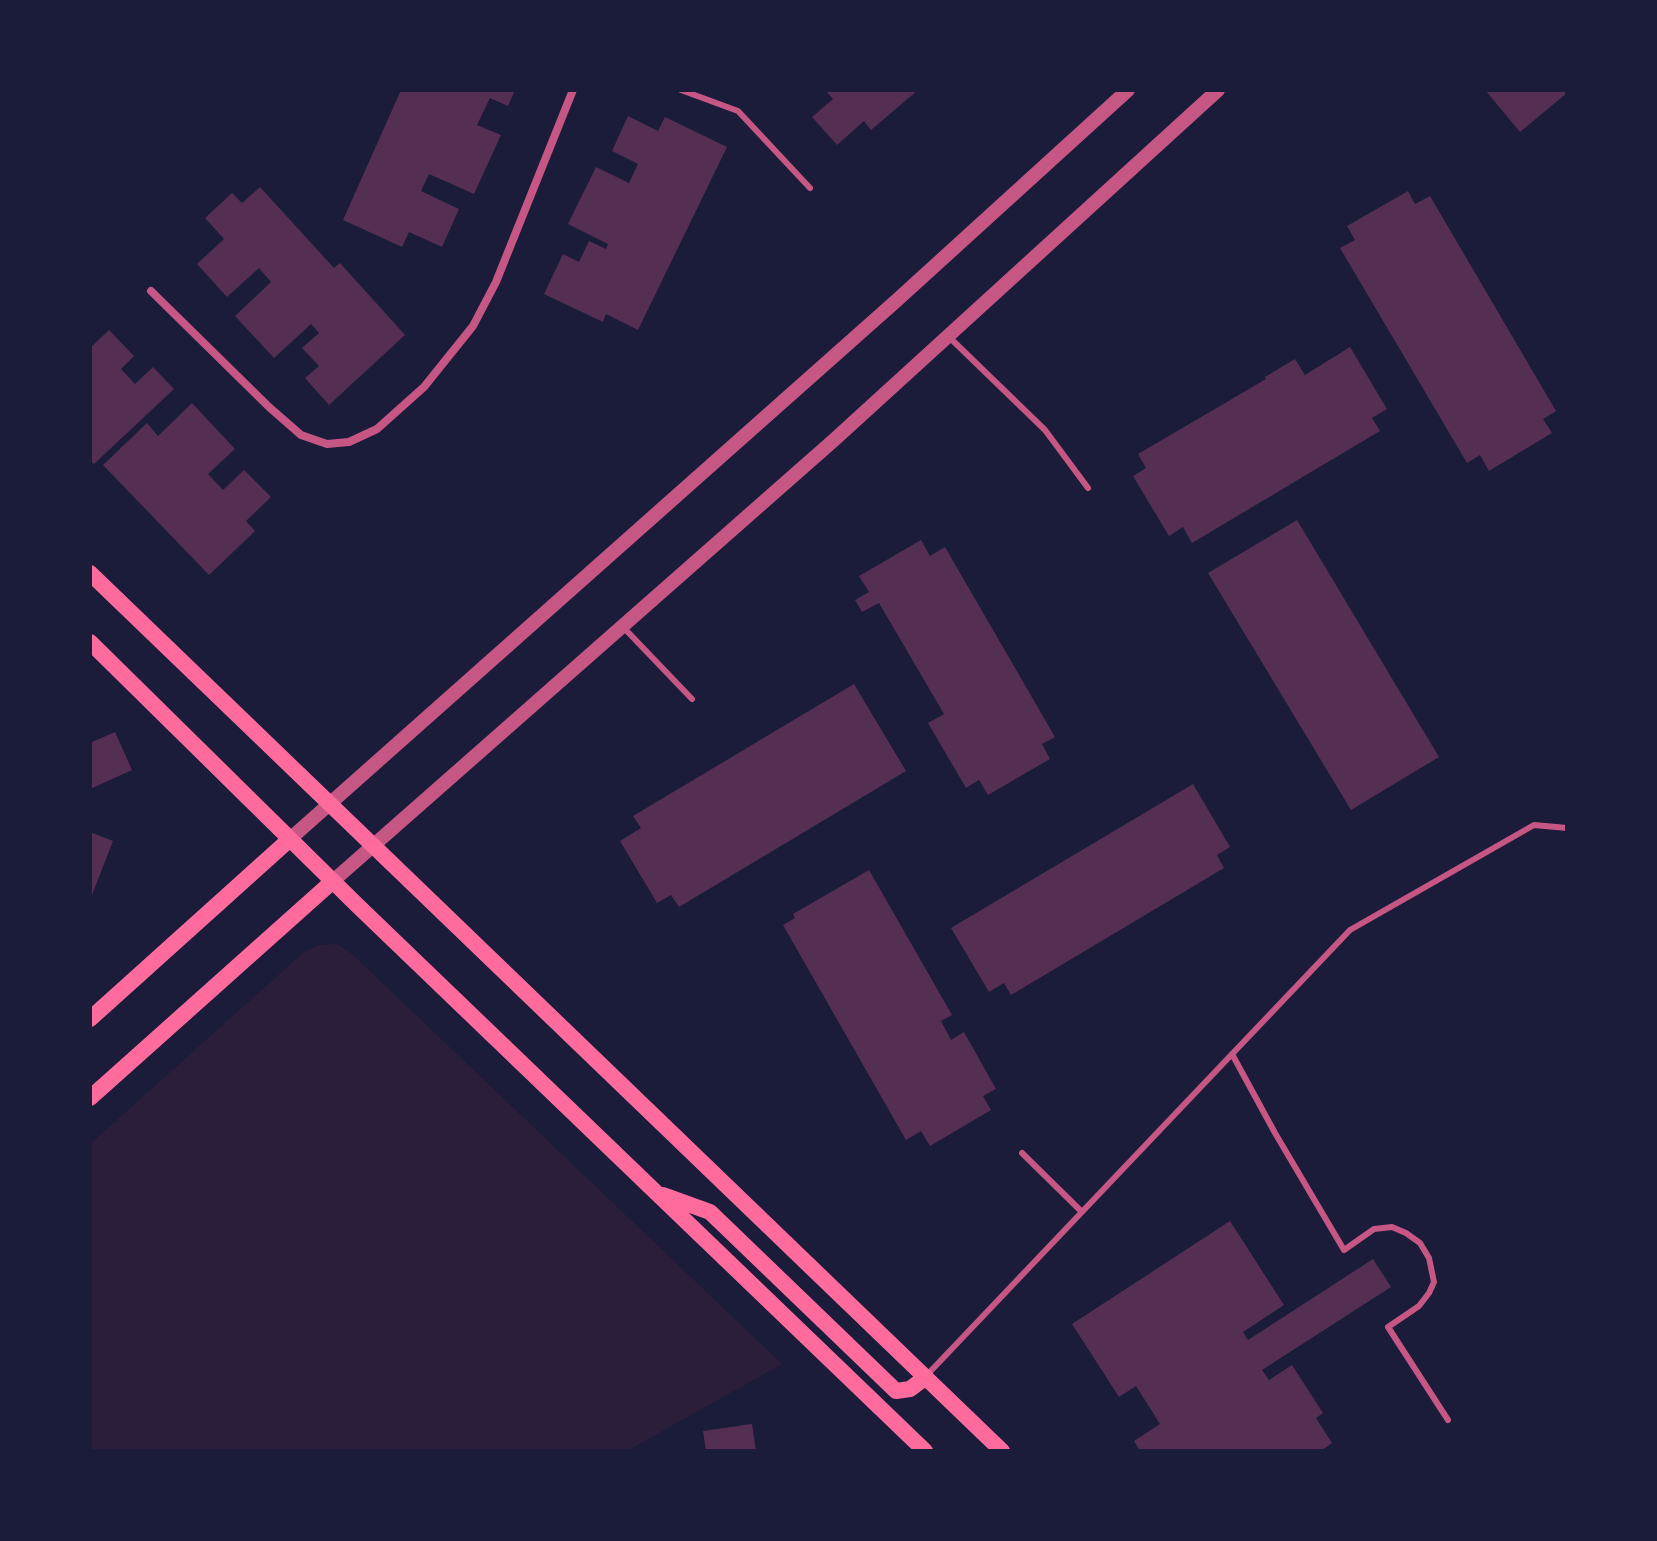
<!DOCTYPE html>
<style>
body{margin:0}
#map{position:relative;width:1657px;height:1541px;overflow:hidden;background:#1b1b3a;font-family:Raleway,sans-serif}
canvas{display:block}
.frame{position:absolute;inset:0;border:92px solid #1b1b3a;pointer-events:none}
</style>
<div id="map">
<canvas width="1657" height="1541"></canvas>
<div class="frame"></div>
</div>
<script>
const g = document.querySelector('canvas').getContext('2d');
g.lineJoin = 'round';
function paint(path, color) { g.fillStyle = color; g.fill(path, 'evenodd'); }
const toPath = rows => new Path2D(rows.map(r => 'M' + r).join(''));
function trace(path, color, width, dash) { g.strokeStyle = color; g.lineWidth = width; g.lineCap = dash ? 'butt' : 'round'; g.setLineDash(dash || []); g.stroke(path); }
paint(toPath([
 [337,944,352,954,782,1364,627,1451,90,1451,90,1144,304,952,319,945]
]), '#2a1e3b');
paint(toPath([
 [401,90,515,90,508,106,490,98,477,125,501,135,474,194,429,174,421,191,459,209,442,247,409,232,402,247,343,220],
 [825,90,918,90,871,130,864,121,837,145,812,117,833,99],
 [1485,90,1567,90,1567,93,1520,132],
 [628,116,658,131,665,117,727,147,638,330,606,314,603,322,544,294,563,254,579,262,589,241,606,249,608,244,568,224,596,167,629,183,638,164,612,151],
 [260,187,334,268,340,263,405,335,329,405,305,378,319,366,302,348,319,333,311,324,274,358,235,316,271,282,259,268,227,297,197,264,224,239,205,218,232,193,242,203],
 [1408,191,1415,204,1430,196,1556,411,1543,419,1552,433,1489,471,1480,455,1467,463,1340,248,1355,240,1347,226],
 [109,330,134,356,121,369,135,384,153,367,174,389,94,464,90,460,90,348],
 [1350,347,1387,409,1372,418,1380,431,1192,543,1183,527,1169,536,1133,476,1146,468,1138,454,1266,379,1265,377,1295,359,1305,375],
 [192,403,235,449,208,474,223,490,244,470,271,497,246,521,255,531,209,575,103,465,147,423,158,436],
 [1297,520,1439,757,1351,810,1208,573],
 [921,540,930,556,945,547,1055,737,1042,744,1050,759,988,795,979,780,966,788,928,723,944,714,879,603,862,612,855,600,869,592,859,576],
 [854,684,906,771,679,907,671,895,657,903,620,841,641,828,633,816],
 [115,732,132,770,90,789,90,743],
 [1193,784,1230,847,1217,855,1224,868,1011,995,1004,983,989,992,951,928],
 [90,832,113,841,90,900],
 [869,870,952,1015,941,1021,951,1040,964,1032,996,1089,983,1096,991,1110,930,1146,921,1131,906,1140,783,925,795,918,793,914],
 [1230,1221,1284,1305,1243,1332,1248,1340,1373,1259,1391,1287,1262,1370,1269,1380,1292,1365,1323,1413,1316,1418,1332,1443,1321,1451,1140,1451,1134,1441,1160,1424,1136,1386,1119,1397,1072,1324],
 [752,1424,756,1451,706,1451,703,1431]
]), '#542f53');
trace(toPath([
 [681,90,738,111,810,188],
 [948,336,1045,430,1088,488],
 [624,628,692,699],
 [1232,1054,1275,1133,1344,1250,1374,1229,1392,1227,1406,1233,1420,1243,1429,1258,1434,1282,1429,1293,1419,1306,1388,1327,1448,1420],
 [1022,1153,1082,1212],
 [926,1376,1350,930,1534,825,1567,828]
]), '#c65784', 6);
trace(toPath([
 [151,291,269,407,301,435,327,444,349,442,377,429,424,387,473,326,496,282,573,90]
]), '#c65784', 8);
trace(toPath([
 [290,839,896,301,1128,90],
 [333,881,834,440,1218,90]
]), '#c65784', 14);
trace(toPath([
 [90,573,1002,1451],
 [90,642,357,905,925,1451],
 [90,1019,290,839],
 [90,1098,333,881],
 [663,1195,710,1212,896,1391,910,1389,926,1377]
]), '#ff6b9d', 16);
</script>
